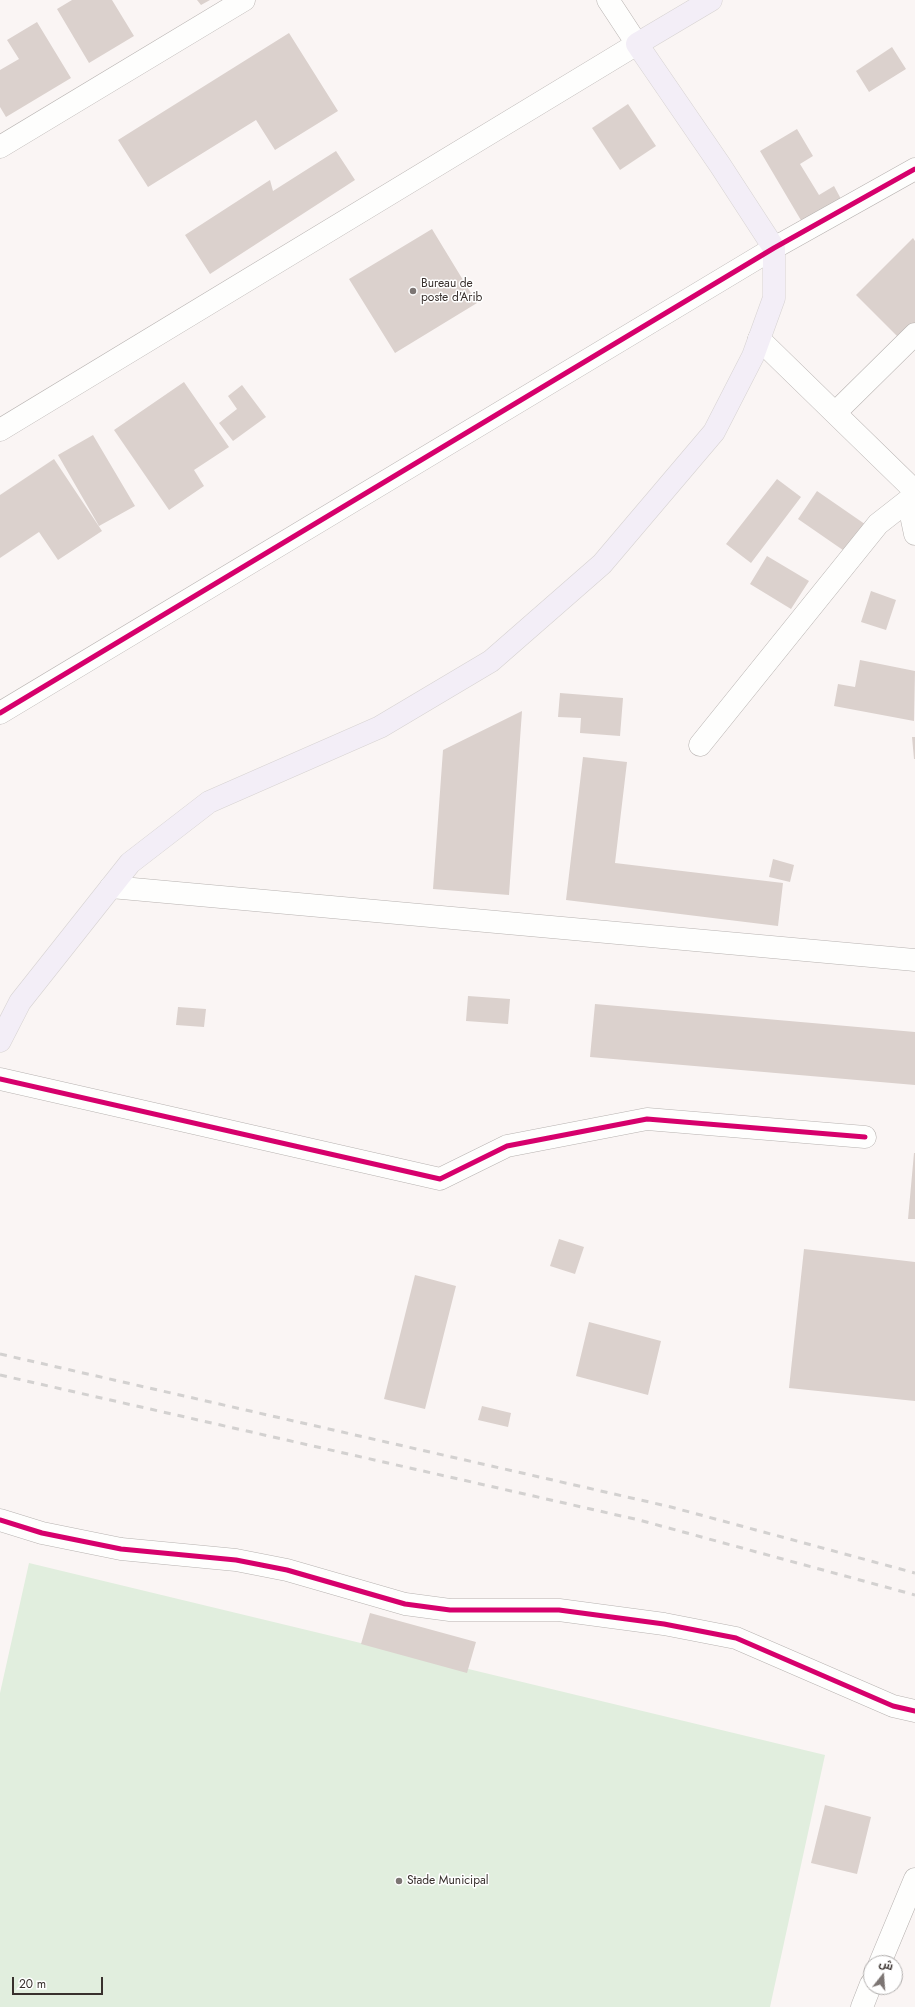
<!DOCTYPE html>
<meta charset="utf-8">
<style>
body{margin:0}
#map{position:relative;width:915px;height:2007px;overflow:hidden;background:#faf5f4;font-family:Jost,Cairo,sans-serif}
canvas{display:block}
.north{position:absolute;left:863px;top:1955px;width:40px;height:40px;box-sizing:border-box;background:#fff;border:1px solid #afacab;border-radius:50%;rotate:17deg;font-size:11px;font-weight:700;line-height:16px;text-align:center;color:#38302d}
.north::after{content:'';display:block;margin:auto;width:14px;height:18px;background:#7c7573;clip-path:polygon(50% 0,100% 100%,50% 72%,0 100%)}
.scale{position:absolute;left:12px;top:1977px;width:91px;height:18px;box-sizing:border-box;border:2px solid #38302d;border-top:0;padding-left:5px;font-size:12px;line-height:14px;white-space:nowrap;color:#38302d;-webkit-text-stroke:3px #fff;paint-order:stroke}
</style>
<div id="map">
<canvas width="915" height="2007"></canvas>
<div class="north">ش</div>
<div class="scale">20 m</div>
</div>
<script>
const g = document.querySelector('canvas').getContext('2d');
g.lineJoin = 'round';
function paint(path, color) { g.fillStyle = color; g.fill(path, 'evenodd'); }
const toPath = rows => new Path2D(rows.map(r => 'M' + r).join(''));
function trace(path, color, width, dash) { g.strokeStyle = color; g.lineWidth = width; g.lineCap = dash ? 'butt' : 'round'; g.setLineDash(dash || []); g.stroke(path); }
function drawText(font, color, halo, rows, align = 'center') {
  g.font = font + ' Jost,sans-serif'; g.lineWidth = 3; g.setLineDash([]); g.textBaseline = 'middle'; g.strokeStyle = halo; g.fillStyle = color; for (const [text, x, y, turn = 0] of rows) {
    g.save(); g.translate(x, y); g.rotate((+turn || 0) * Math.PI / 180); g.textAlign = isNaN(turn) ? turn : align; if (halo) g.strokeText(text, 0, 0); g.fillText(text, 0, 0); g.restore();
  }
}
paint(toPath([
 [29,1563,825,1755,770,2007,0,2007,0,1693]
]), '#e1eede');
paint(toPath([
 [72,0,112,0,134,36,89,63,57,9],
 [197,0,210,0,201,5],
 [37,22,71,78,6,117,0,107,0,70,19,59,7,40],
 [289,33,338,111,275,150,256,120,148,187,118,140],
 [892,47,906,69,869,92,856,71],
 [628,104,656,146,620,170,592,128],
 [797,129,813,156,800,164,819,195,834,186,841,199,802,222,760,151],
 [336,151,355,180,210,274,185,235,270,180,273,191],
 [432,229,477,303,395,353,349,279],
 [913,238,915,241,915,349,913,352,856,295],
 [184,382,229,447,194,470,204,486,169,510,114,430],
 [242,385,266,417,233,441,219,423,237,409,228,396],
 [93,435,135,506,99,526,58,455],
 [54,459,102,531,58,560,39,532,0,558,0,495],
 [777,479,801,497,751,563,726,544],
 [817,491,872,529,853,557,798,519],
 [767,556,809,581,791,609,750,584],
 [871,591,896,600,886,630,861,622],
 [860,660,915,671,914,721,834,706,838,684,855,687],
 [560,693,623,698,620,736,580,733,581,718,558,717],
 [522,711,509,895,433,889,443,750],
 [912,737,915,737,915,759,914,759],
 [583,757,627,762,615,863,783,883,778,926,566,900],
 [773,859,794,865,790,882,769,877],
 [468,996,510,999,508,1024,466,1021],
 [595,1004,915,1032,915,1085,590,1057],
 [178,1007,206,1009,204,1027,176,1025],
 [914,1153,915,1153,915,1219,908,1219],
 [559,1239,584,1247,575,1274,550,1266],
 [804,1249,915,1262,915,1401,789,1388],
 [415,1275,456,1286,425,1409,384,1399],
 [589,1322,661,1341,648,1395,576,1376],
 [482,1406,511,1413,508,1427,478,1420],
 [370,1613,476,1642,467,1673,361,1644],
 [825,1805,871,1817,857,1874,811,1863]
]), '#dbd1cd');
const minor = toPath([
 [0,147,244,0],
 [759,339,915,491],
 [835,413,915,334],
 [0,430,637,44,608,0],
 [915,500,911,515,915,534],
 [0,713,774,248,915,169],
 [700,745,878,524,915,495],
 [111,887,915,960],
 [0,1079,440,1179,507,1146,647,1119,865,1137],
 [0,1520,42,1533,121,1549,236,1560,287,1570,405,1604,450,1610,559,1610,664,1624,736,1638,893,1706,915,1711],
 [880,1963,915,1879],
 [862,2007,871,1984]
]);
const major = toPath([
 [0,1041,20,1002,130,863,209,802,380,727,491,661,602,564,714,432,753,356,774,298,774,248,720,165,637,44,711,0]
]);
trace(minor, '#b7b2b0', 23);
trace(major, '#d6d2d1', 23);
trace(minor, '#fefefd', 22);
trace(major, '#f3eef7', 22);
trace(toPath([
 [0,1354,671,1507,915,1573],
 [0,1375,639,1520,915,1595]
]), '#d3d1d0', 3, [7, 7]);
trace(toPath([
 [0,713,774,248,915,169],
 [0,1079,440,1179,507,1146,647,1119,865,1137],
 [0,1520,42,1533,121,1549,236,1560,287,1570,405,1604,450,1610,559,1610,664,1624,736,1638,893,1706,915,1711]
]), '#d6006c', 5);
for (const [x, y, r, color] of [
 [413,291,4,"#7c7573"],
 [399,1881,4,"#7c7573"]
]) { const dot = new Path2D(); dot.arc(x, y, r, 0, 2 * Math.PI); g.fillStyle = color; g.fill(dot); trace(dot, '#fff', 1.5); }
drawText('12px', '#38302d', '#fff', [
 ["Bureau de",421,284],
 ["poste d'Arib",421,298],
 ["Stade Municipal",407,1881]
], 'left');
</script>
